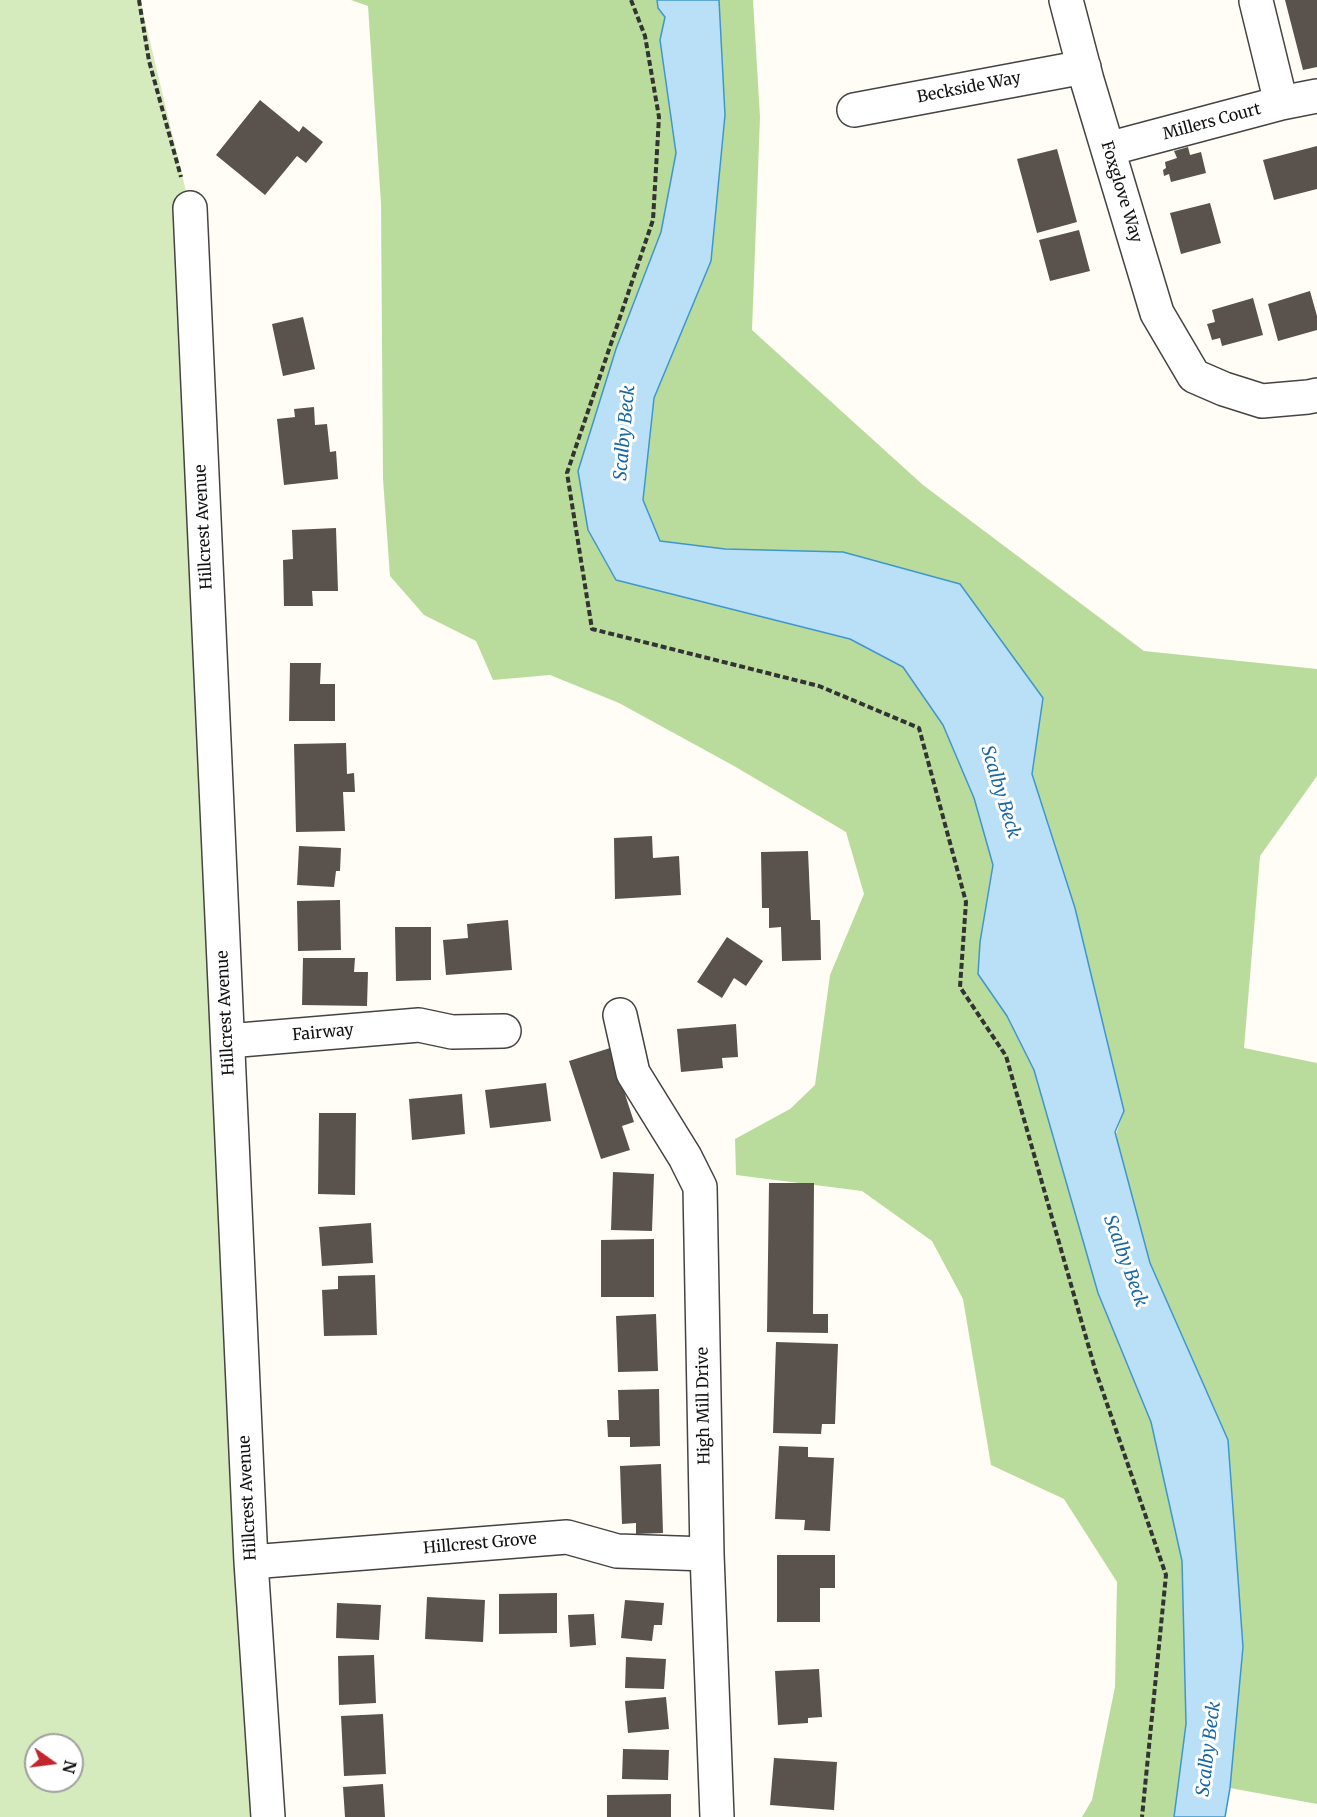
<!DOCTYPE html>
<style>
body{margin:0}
#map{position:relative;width:1317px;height:1817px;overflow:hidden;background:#fffdf5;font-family:Merriweather,serif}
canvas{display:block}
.north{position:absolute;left:24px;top:1733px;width:60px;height:60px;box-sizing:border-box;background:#fff;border:2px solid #a0a0a0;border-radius:50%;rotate:104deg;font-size:16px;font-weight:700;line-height:24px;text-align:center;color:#111}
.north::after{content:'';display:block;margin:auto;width:21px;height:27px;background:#c4262e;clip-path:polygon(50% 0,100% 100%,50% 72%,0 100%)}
</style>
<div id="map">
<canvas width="1317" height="1817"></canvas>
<div class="north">N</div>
</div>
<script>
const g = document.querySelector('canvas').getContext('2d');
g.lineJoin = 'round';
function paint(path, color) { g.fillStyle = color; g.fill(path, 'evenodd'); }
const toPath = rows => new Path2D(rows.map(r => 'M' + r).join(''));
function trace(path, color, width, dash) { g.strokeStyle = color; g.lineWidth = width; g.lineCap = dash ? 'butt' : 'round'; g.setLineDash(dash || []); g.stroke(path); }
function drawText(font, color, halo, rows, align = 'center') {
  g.font = font + ' Merriweather,serif'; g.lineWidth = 6; g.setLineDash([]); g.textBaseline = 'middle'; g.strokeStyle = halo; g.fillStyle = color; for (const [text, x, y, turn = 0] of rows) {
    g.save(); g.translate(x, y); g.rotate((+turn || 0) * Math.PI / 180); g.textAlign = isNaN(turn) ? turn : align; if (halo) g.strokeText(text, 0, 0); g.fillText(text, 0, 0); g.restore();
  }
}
paint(toPath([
 [0,0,140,0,190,208,268,1817,0,1817],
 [36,1745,72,1745,72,1781,36,1781]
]), '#d5ebbd');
paint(toPath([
 [351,0,657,0,658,8,665,17,660,40,676,153,661,232,616,349,616,580,850,639,903,667,943,725,974,798,993,865,980,942,979,974,1007,1016,1034,1070,1098,1293,1151,1422,1182,1561,1186,1724,1174,1817,1082,1817,1092,1800,1115,1687,1117,1582,1064,1499,991,1465,963,1299,932,1241,862,1191,736,1175,735,1139,790,1109,815,1085,830,975,864,894,846,832,734,766,619,703,550,675,493,680,476,641,424,615,390,576,383,479,381,204,368,6],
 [719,0,753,0,760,117,752,330,923,485,1144,651,1317,669,1317,776,1260,856,1244,1048,1317,1063,1317,1804,1230,1788,1243,1647,1228,1440,1150,1263,1116,1134,1124,1111,1075,908,1032,774,1043,698,725,549,660,541,643,500,654,398,711,261,725,115]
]), '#b9dc9c');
const water = toPath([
 [657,0,719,0,725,115,711,261,654,398,643,500,660,541,725,549,843,552,960,584,1043,698,1032,774,1075,908,1124,1111,1115,1132,1150,1263,1228,1440,1243,1647,1230,1788,1225,1817,1174,1817,1186,1724,1182,1561,1151,1422,1098,1293,1034,1070,1007,1016,978,974,980,942,993,865,974,798,943,725,903,667,850,639,616,580,588,530,578,471,616,349,661,232,676,153,660,40,665,17,658,8,657,0]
]);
paint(water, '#b9e0f7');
trace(water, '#3f96cf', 1.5);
paint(toPath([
 [1285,0,1317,0,1317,67,1303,70],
 [260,100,299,132,303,126,323,142,306,163,297,156,265,195,216,155],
 [1317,146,1317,189,1274,200,1263,160],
 [1188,147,1190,155,1201,152,1206,173,1171,182,1169,174,1164,176,1163,170,1166,168,1165,162,1177,158,1174,151],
 [1057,149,1077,222,1037,233,1017,159],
 [1210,203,1221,243,1181,254,1170,213],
 [1079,230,1090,271,1050,281,1039,240],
 [1310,291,1317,316,1317,330,1278,341,1268,304],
 [1253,298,1263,335,1222,346,1220,338,1212,340,1207,324,1215,322,1212,310],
 [303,317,315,369,283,376,272,324],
 [314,407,315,425,327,424,330,452,336,451,338,479,284,485,277,419,295,417,294,409],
 [336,528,338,591,312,591,313,606,284,606,283,560,293,559,292,530],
 [290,663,321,663,320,684,335,684,335,721,289,721],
 [346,743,347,774,354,773,355,792,343,792,345,831,296,832,294,744],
 [652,836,653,858,679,856,681,895,615,899,614,838],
 [299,846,341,848,340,871,336,871,334,887,297,885],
 [808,851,811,920,820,920,821,960,782,961,781,927,769,928,769,908,762,908,761,852],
 [340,900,341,950,298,951,297,901],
 [508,920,512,970,446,975,443,940,468,938,467,924],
 [395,927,431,927,431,980,396,981],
 [727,937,763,961,746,986,734,978,722,998,697,982],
 [303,958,355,958,354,972,368,972,367,1006,302,1005],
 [736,1024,738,1057,722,1058,723,1068,681,1072,677,1029],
 [610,1048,634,1122,622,1126,630,1150,601,1159,569,1061],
 [546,1083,551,1121,490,1128,485,1090],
 [462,1094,465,1134,412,1140,409,1099],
 [319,1113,356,1113,355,1195,318,1194],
 [613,1172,654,1174,652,1231,611,1230],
 [769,1183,814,1183,813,1314,828,1314,828,1333,767,1332],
 [371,1223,373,1263,322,1266,319,1227],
 [654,1239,654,1297,601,1297,601,1240],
 [375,1275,377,1335,324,1336,322,1290,338,1289,338,1276],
 [656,1314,658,1371,618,1372,616,1316],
 [776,1342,838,1344,835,1424,822,1424,821,1434,773,1433],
 [659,1389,660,1446,630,1447,630,1437,608,1437,607,1420,619,1420,618,1390],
 [779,1446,808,1447,808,1457,834,1458,830,1531,804,1530,805,1520,775,1519],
 [661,1464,663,1533,636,1534,636,1523,622,1524,620,1466],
 [777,1555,835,1555,835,1588,820,1588,820,1622,777,1622],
 [557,1593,557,1633,499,1634,499,1594],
 [427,1597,485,1600,483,1642,425,1639],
 [625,1600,664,1603,662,1625,654,1625,652,1641,621,1638],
 [337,1603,381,1605,379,1640,336,1638],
 [594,1614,596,1645,570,1647,568,1615],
 [374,1655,376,1703,339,1705,338,1656],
 [626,1657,666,1659,664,1689,625,1688],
 [819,1669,822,1717,808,1718,808,1723,778,1725,775,1671],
 [666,1697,669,1729,628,1733,625,1701],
 [383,1714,386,1774,344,1776,341,1716],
 [623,1749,669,1750,668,1780,622,1779],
 [774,1758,837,1762,834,1810,770,1805],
 [383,1784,385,1817,345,1817,343,1787],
 [671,1794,671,1817,607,1817,607,1795]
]), '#5a524d');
const minor = toPath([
 [1066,0,1087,80,1157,313,1194,376,1224,389,1262,401,1308,397,1317,395],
 [1256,1,1281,103],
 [854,110,1084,67],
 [1108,149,1281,103,1317,96],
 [190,208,251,1562,268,1817],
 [620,1015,633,1073,685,1157,700,1187,707,1554,717,1817],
 [228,1041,419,1025,452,1032,504,1031],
 [251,1562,567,1537,617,1551,707,1554]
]);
trace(minor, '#444', 36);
trace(toPath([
 [139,0,149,61,181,177],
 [631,0,645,36,659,117,653,220,567,473,592,629,819,686,919,728,966,902,960,987,1006,1056,1095,1369,1166,1575,1142,1817]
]), '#333', 4, [6, 3]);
trace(minor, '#fff', 33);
drawText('16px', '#111', '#fff', [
 ["Beckside Way",969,88,-11],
 ["Millers Court",1212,122,-15],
 ["Foxglove Way",1121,192,73],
 ["Hillcrest Avenue",204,527,-93],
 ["Hillcrest Avenue",226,1013,-93],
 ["Fairway",323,1033,-5],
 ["High Mill Drive",704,1406,-91],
 ["Hillcrest Avenue",248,1498,-93],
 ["Hillcrest Grove",480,1544,-5]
]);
drawText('italic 18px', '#1768a6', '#fff', [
 ["Scalby Beck",625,433,-85],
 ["Scalby Beck",1000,792,73],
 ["Scalby Beck",1125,1261,70],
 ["Scalby Beck",1209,1749,-83]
]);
</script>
